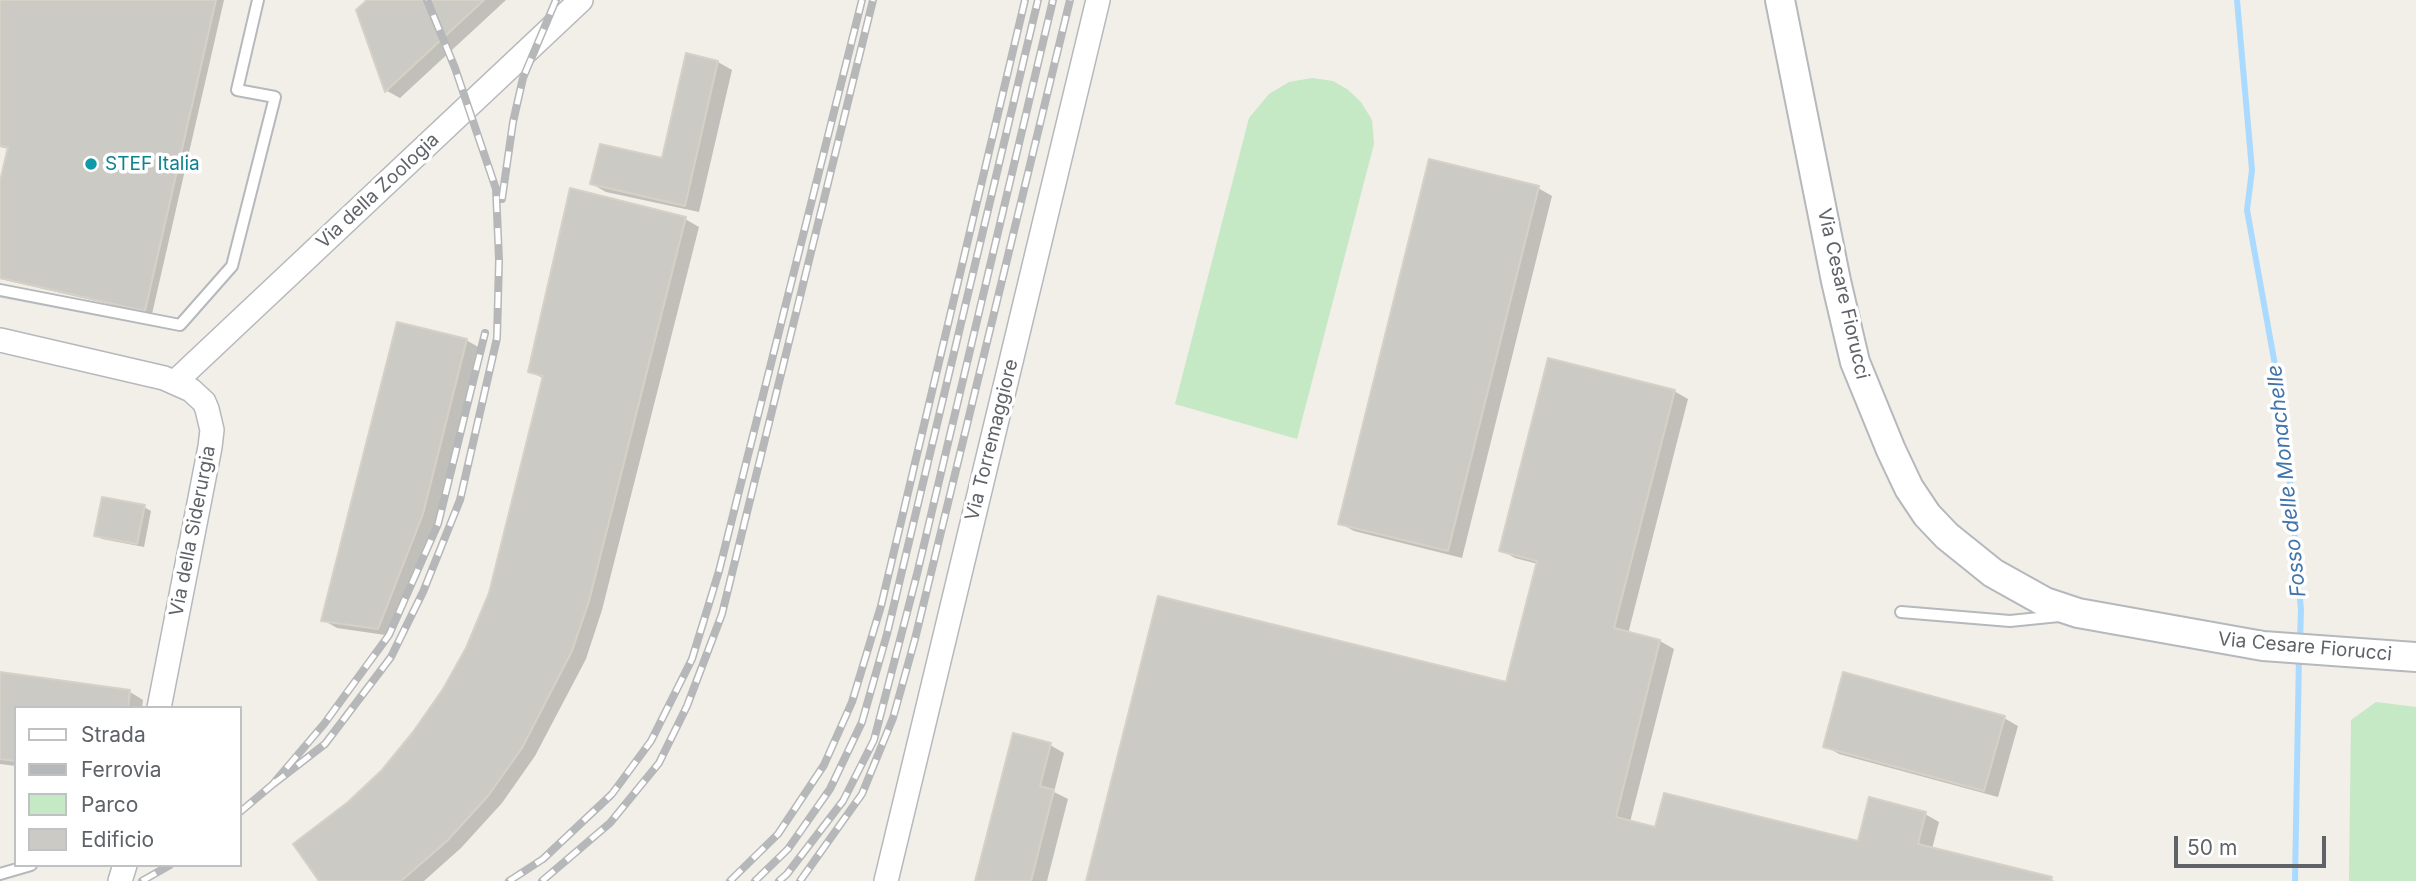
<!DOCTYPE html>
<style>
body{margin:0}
#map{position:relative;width:2416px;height:881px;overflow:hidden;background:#f1efe8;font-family:Inter,sans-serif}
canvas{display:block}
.legend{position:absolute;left:14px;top:706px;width:228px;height:161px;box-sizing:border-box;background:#fff;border:2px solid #bfc1c3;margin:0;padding:9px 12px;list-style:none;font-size:21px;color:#5f6368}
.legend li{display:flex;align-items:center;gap:14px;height:35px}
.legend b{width:35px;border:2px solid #bfc1c3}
.scale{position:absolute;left:2174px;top:836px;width:152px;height:32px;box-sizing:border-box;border:4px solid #5f6368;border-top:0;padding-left:9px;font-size:21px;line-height:24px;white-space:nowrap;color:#5f6368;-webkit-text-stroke:5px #fff;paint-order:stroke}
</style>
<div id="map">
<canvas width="2416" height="881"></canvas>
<ul class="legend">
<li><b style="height:9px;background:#fff"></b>Strada</li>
<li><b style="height:9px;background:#b6b7b8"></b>Ferrovia</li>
<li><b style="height:19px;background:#c5e8c5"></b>Parco</li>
<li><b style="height:19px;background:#cccac5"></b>Edificio</li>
</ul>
<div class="scale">50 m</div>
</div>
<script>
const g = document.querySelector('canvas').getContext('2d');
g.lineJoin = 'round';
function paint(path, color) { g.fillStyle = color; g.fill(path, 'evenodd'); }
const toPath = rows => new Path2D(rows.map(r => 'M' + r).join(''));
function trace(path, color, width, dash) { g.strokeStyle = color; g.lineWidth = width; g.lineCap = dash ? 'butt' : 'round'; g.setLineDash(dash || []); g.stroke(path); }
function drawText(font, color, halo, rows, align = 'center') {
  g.font = font + ' Inter,sans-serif'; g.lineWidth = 7; g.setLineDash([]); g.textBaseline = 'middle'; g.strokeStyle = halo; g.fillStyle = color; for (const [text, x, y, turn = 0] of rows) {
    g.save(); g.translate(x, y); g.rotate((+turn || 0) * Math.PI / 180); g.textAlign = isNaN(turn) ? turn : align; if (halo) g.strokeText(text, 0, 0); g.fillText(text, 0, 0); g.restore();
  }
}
paint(toPath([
 [1312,78,1333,81,1347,89,1361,102,1372,120,1374,144,1297,439,1175,404,1249,118,1269,94,1289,82],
 [2376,702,2416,707,2416,881,2349,881,2351,720]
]), '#c5e8c5');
paint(toPath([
 [0,0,224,0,152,314,0,279,0,189,9,149,0,147],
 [369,0,506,0,400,98,387,91,358,11],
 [687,55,718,62,732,70,699,212,606,192,592,184,663,160],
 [1538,188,1552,196,1462,558,1354,531,1340,523],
 [685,219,699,227,602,610,586,659,535,756,502,803,461,848,424,881,321,881,349,803,383,771,415,733,445,689,468,648,490,594,544,379,530,371],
 [466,340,480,348,437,523,392,636,337,628,323,620],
 [1674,391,1688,399,1628,634,1660,641,1674,649,1630,822,1656,829,1859,843,1925,814,1939,822,1932,849,2055,881,1087,881,1507,684,1538,564,1515,558,1501,550],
 [144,507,151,511,144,547,102,539,96,535],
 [0,674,130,692,143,700,142,708,16,708,16,766,0,764],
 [2004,718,2018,726,1998,797,1839,754,1825,746],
 [1050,745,1064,753,1054,792,1068,799,1047,881,977,881]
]), '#0003');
trace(toPath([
 [2237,0,2252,170,2247,210,2284,415,2301,610,2300,641],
 [2295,881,2299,655]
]), '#aadaff', 6);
const building = toPath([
 [0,0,216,0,145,311,0,278,0,181,8,147,0,146,0,0],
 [367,0,484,0,385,92,356,10,367,0],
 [686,53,718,61,685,206,590,184,600,144,662,158,686,53],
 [1429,159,1539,186,1448,551,1338,524,1429,159],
 [570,188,686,217,589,601,572,651,522,748,488,796,447,841,401,881,319,881,293,844,348,802,382,770,413,732,443,689,466,648,489,593,543,376,528,372,570,188],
 [397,322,467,339,423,514,378,629,321,621,397,322],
 [1548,358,1675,390,1614,628,1660,640,1616,817,1655,827,1664,793,1858,841,1869,797,1926,812,1918,844,2052,877,2051,881,1086,881,1158,596,1506,682,1537,561,1499,551,1548,358],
 [102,497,145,505,137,544,94,536,102,497],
 [0,672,130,690,128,708,16,708,16,761,0,759,0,672],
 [1843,672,2005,716,1984,791,1823,747,1843,672],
 [1013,733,1051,743,1040,786,1054,790,1031,881,975,881,1013,733]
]);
paint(building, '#cccac5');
trace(building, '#d6d1c6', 2);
const service = toPath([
 [0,290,180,325,232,266,275,97,237,90,258,0],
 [1901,612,2010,621,2059,616],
 [0,874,31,865]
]);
const minor = toPath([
 [0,340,164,378,191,390,204,402,207,409,212,430,210,447,159,708],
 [175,382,581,0],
 [120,881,125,865],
 [886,881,1098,0]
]);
const tertiary = toPath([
 [1780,0,1836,281,1855,362,1891,450,1909,488,1927,515,1947,536,1993,573,2045,602,2078,613,2263,646,2416,657]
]);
trace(service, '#b5b8bc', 14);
trace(minor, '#b5b8bc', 26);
trace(tertiary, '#b5b8bc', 32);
trace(service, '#fff', 10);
trace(minor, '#fff', 23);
trace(tertiary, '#fff', 28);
const rail = toPath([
 [502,199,513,122,523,78,556,0],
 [272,785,325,744,391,657,423,592,460,500,497,338,499,260,496,189,455,68,427,0],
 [240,812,272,785,324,724,389,635,438,524,485,333],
 [142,881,170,865],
 [509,881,543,859,612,794,651,741,692,659,719,571,862,0],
 [542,881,610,823,659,763,687,706,722,614,873,0],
 [730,881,778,834,824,765,852,702,881,606,1025,0],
 [755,881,788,849,830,789,862,722,887,634,1038,0],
 [779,881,787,874,843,801,874,740,917,574,1053,0],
 [800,881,862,794,893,718,915,639,1070,0]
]);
trace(rail, '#b6b7b8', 8);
trace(rail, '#fff', 5, [16]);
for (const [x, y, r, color] of [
 [91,164,7,"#0f9aa8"]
]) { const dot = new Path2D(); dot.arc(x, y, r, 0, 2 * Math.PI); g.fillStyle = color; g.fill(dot); trace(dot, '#fff', 2.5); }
drawText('19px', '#0d838f', '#fff', [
 ["STEF Italia",105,164]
], 'left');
drawText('19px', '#5f6368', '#fff', [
 ["Via della Zoologia",378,191,-43],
 ["Via Cesare Fiorucci",1843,294,77],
 ["Via Torremaggiore",992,440,-76],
 ["Via della Siderurgia",193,531,-79],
 ["Via Cesare Fiorucci",2305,647,5]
]);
drawText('italic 21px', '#4174aa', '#fff', [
 ["Fosso delle Monachelle",2287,481,-96]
]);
</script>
